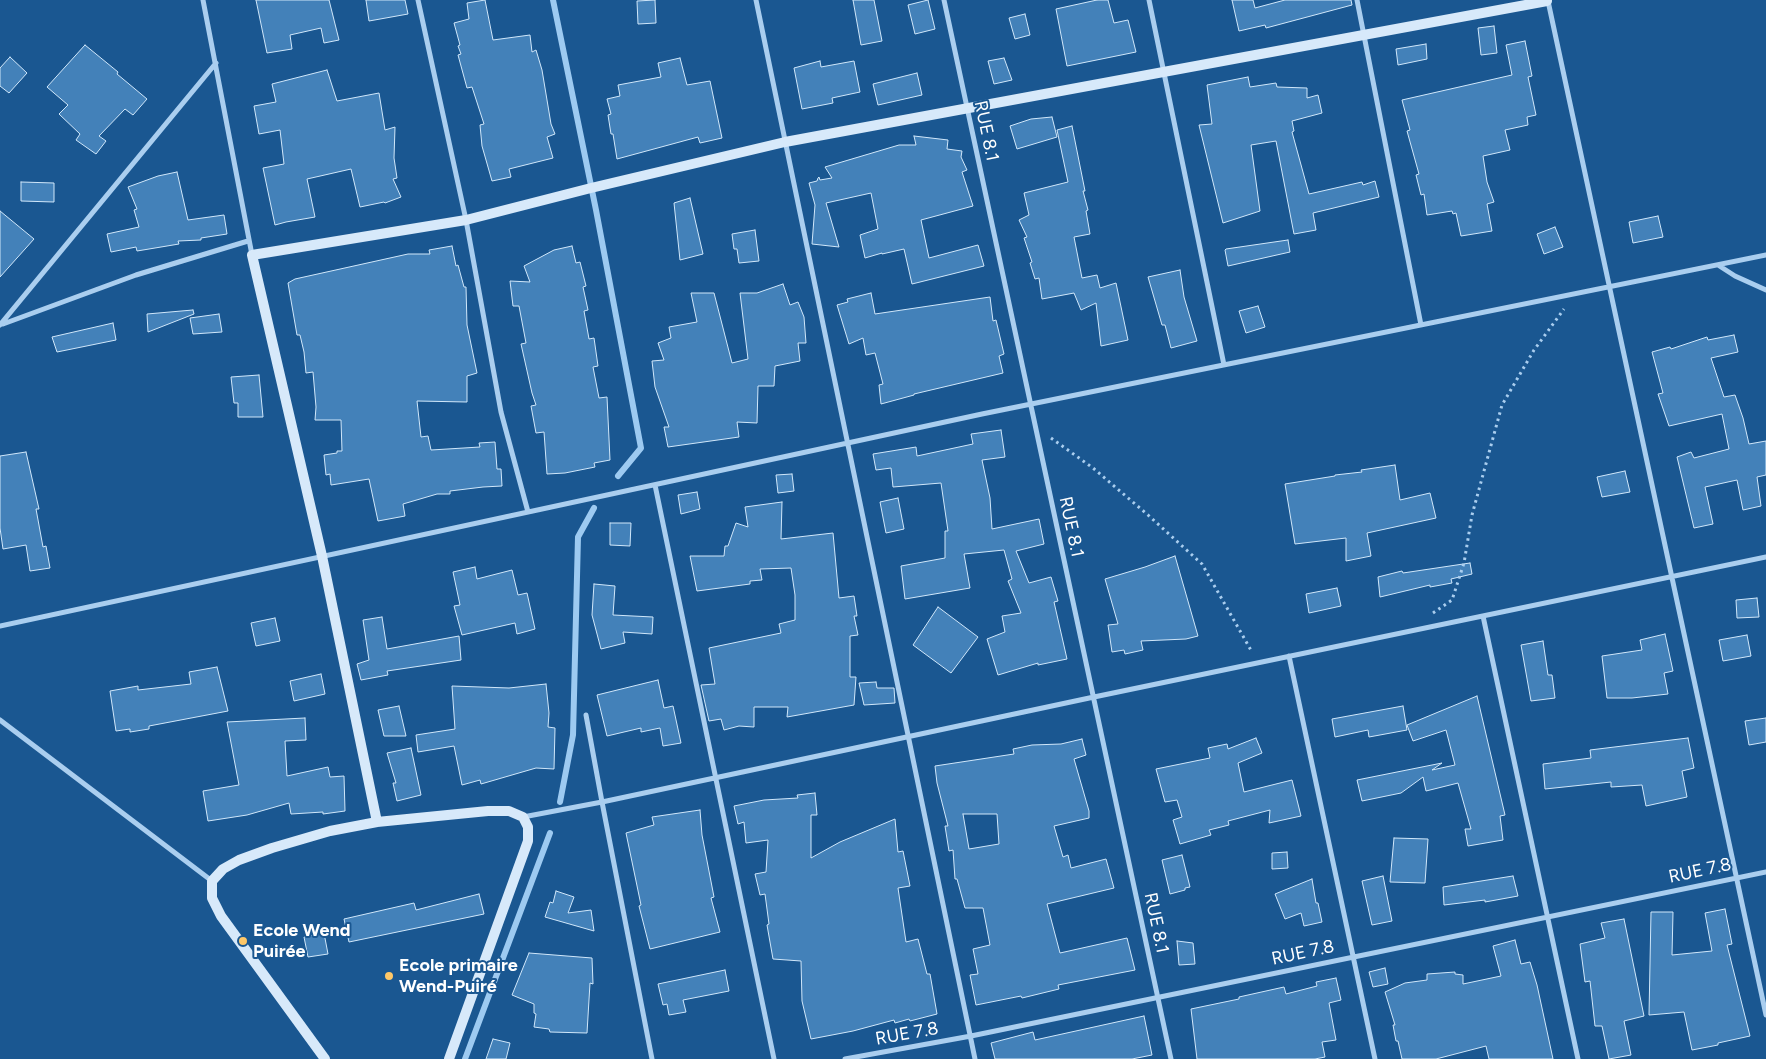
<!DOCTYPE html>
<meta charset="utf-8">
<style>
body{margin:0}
canvas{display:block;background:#1a5791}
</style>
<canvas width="1766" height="1059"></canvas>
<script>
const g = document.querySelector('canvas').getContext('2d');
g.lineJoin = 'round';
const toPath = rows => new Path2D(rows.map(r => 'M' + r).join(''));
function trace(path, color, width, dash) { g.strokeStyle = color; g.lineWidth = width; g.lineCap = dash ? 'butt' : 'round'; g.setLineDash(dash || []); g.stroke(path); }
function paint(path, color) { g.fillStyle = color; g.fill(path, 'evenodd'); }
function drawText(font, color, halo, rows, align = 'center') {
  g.font = font + ' Figtree,sans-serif'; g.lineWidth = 4; g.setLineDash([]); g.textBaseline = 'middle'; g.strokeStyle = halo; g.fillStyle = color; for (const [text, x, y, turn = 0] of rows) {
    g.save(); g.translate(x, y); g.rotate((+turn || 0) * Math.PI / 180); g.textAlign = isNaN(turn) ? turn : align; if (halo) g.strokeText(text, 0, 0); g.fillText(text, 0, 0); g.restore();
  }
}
trace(toPath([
 [553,0,596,210,641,448,618,476],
 [560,802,573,735,578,537,594,508],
 [465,1059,550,833]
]), '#9dcaf1', 6);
const building = toPath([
 [256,0,329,0,339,40,324,43,321,28,290,35,292,49,267,53,256,0],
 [366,0,405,0,408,14,369,21,366,0],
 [485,0,493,40,530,35,532,52,536,50,542,70,551,124,555,134,547,137,553,158,509,169,511,177,492,181,482,146,480,125,484,124,472,87,467,88,458,55,461,54,458,46,460,45,454,23,469,19,467,3,485,0],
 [655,0,656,23,638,24,637,1,655,0],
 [853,0,874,0,882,41,861,45,853,0],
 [928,0,935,29,915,34,908,5,928,0],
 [1097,0,1108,0,1114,23,1128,20,1136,52,1067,66,1056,9,1097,0],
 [1232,0,1253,0,1255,8,1285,0,1351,0,1352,5,1266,28,1265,25,1239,31,1232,0],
 [1025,14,1030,35,1015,39,1009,18,1025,14],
 [1494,26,1497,53,1481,55,1478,28,1494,26],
 [1525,41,1532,76,1528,77,1536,115,1527,117,1528,125,1505,130,1510,150,1483,156,1487,182,1494,202,1487,204,1492,231,1461,236,1456,213,1453,214,1452,211,1427,215,1424,194,1421,195,1416,175,1419,174,1407,131,1410,130,1402,100,1512,75,1506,45,1525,41],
 [1426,44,1427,59,1398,65,1396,49,1426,44],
 [85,45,118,72,117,74,147,99,133,115,125,109,99,136,106,141,96,154,76,140,80,134,59,114,68,105,47,87,85,45],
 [10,57,27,73,9,93,0,86,0,68,10,57],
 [680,58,687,85,710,81,722,138,700,143,698,137,617,159,613,134,611,134,608,115,611,114,607,99,620,96,618,85,661,77,658,63,680,58],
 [1004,58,1012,80,994,84,988,61,1004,58],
 [820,61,821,67,854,61,860,92,832,98,833,103,802,109,794,68,820,61],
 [327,70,337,101,379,93,385,130,395,127,394,158,397,178,393,179,401,197,385,203,384,202,360,207,351,169,307,179,315,217,286,222,275,225,263,168,284,164,280,130,259,134,254,106,276,102,272,84,327,70],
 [917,73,922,95,878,105,873,84,917,73],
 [1248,77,1250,87,1276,83,1277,87,1307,88,1307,98,1318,95,1322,113,1292,121,1294,131,1292,132,1309,194,1362,182,1363,185,1375,181,1379,197,1313,213,1316,230,1294,234,1276,141,1251,145,1260,211,1223,223,1199,125,1212,124,1207,85,1248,77],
 [1052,117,1057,137,1017,149,1010,126,1031,119,1052,117],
 [1072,126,1085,191,1083,191,1088,210,1086,211,1090,234,1074,237,1082,278,1097,275,1100,288,1116,283,1128,340,1101,346,1096,303,1081,310,1074,293,1042,299,1039,278,1035,279,1030,263,1032,262,1024,238,1027,237,1019,220,1029,215,1024,193,1068,182,1057,130,1072,126],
 [914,136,948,140,947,149,962,151,961,157,967,170,962,172,973,206,921,220,929,258,978,245,984,266,912,284,904,249,882,254,882,253,865,258,860,235,878,229,871,193,826,203,839,247,812,244,815,205,809,183,817,181,818,178,819,177,820,180,832,178,825,167,899,145,916,145,914,136],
 [177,172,188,220,224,215,227,234,201,238,201,240,178,241,179,244,137,251,136,247,111,252,107,234,139,227,134,210,137,209,128,187,158,176,177,172],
 [21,182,54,183,54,202,21,201,21,182],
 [690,198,703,254,680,260,674,203,690,198],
 [0,211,34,239,0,277,0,211],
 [1658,216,1663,237,1633,243,1629,222,1658,216],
 [1555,227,1563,247,1544,254,1537,234,1555,227],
 [755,230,759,261,739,263,737,249,734,249,732,234,755,230],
 [1288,240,1290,252,1228,266,1225,250,1226,249,1288,240],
 [452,246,456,266,458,265,464,287,466,287,467,325,477,373,467,376,467,402,417,401,421,437,428,436,431,450,480,447,479,443,495,442,497,469,501,469,502,486,483,487,450,491,450,494,437,494,403,504,405,516,378,521,369,479,331,485,330,474,326,475,324,455,337,453,337,451,342,451,341,420,315,420,316,407,313,372,306,373,304,352,300,335,297,335,288,283,295,279,408,254,430,254,429,250,452,246],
 [572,246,576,263,580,262,586,286,583,287,588,310,584,311,589,339,594,338,598,366,593,367,599,398,607,397,610,460,594,463,595,467,565,473,547,474,544,432,536,433,531,406,536,405,532,393,521,344,526,343,519,306,513,306,510,281,530,282,524,266,554,250,572,246],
 [1180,270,1184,297,1197,341,1171,348,1165,325,1162,325,1148,277,1180,270],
 [783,284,790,305,798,302,804,317,806,343,798,343,800,361,775,366,774,386,758,386,757,423,737,422,739,437,668,447,664,427,669,427,655,387,652,361,664,360,658,343,671,338,669,327,697,322,691,293,714,293,732,363,748,359,740,293,757,293,783,284],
 [871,293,875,314,990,297,993,321,996,320,1004,354,999,356,1003,373,914,394,914,395,881,404,879,385,883,384,875,353,866,355,863,338,849,344,837,305,848,302,847,299,871,293],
 [1258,306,1265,327,1246,333,1239,311,1258,306],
 [193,310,194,314,148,332,147,314,193,310],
 [219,314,222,332,193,334,190,318,219,314],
 [113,323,116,340,57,352,52,337,113,323],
 [1734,335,1738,352,1711,358,1724,397,1735,395,1743,418,1749,444,1766,441,1766,475,1757,477,1761,506,1743,510,1737,480,1705,487,1713,524,1694,528,1677,457,1691,452,1694,458,1729,449,1722,414,1669,426,1658,394,1663,393,1652,352,1670,347,1671,349,1707,337,1708,340,1734,335],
 [259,375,263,417,238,417,238,403,234,403,231,377,259,375],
 [1001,430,1005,457,982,460,990,498,992,529,1039,519,1044,544,1016,551,1029,583,1051,577,1058,601,1054,602,1067,659,1038,665,1038,663,998,675,987,639,1005,632,1002,616,1021,613,1008,581,1012,579,1004,550,964,554,970,588,905,599,901,566,945,558,945,531,948,531,941,483,893,487,891,468,876,470,873,454,916,447,917,456,973,444,971,434,1001,430],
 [26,452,39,509,36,509,43,547,46,546,50,568,30,571,26,545,3,549,0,528,0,456,26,452],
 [1395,465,1400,500,1430,493,1436,518,1367,533,1371,556,1346,561,1346,538,1295,544,1285,484,1335,476,1335,475,1362,472,1361,470,1395,465],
 [1625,471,1630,492,1602,497,1597,477,1625,471],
 [792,474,794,491,778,493,776,475,792,474],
 [697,492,700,509,681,514,678,495,697,492],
 [898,498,904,529,886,533,880,502,898,498],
 [782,502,781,539,833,533,839,598,854,596,857,616,854,616,858,635,850,636,850,677,856,677,854,705,787,717,788,707,754,707,754,727,739,726,724,730,721,719,709,721,701,685,715,684,709,648,781,633,779,624,795,620,795,595,791,568,760,569,762,580,750,581,750,584,697,591,690,556,724,556,725,546,728,546,736,523,748,527,745,507,782,502],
 [610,523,631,523,630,546,610,545,610,523],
 [1175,556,1198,636,1186,639,1141,641,1143,650,1125,654,1124,650,1112,652,1108,625,1118,624,1105,579,1145,567,1175,556],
 [1470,563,1472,574,1451,579,1452,583,1430,587,1430,585,1380,597,1378,577,1402,571,1403,573,1470,563],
 [475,567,477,579,512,570,518,595,527,593,535,629,517,634,515,623,462,635,454,606,460,605,453,572,475,567],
 [594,584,615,586,613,615,653,617,652,634,623,632,625,643,601,649,592,615,594,584],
 [1337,588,1341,606,1309,613,1306,594,1337,588],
 [1757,598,1759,617,1737,618,1736,600,1757,598],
 [938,607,978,637,951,673,913,645,938,607],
 [382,617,387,649,459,636,461,660,387,671,388,675,361,680,357,664,369,660,363,620,382,617],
 [275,618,280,641,256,646,251,623,275,618],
 [1665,634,1673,671,1664,673,1668,694,1632,698,1607,698,1602,656,1642,650,1640,640,1665,634],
 [1747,635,1751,656,1723,661,1719,640,1747,635],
 [1543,641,1548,675,1552,675,1555,698,1531,701,1521,645,1543,641],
 [217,667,228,711,149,726,149,729,130,732,130,729,116,731,110,691,138,686,138,690,191,684,189,672,217,667],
 [321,674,325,694,294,701,290,681,321,674],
 [658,680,664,708,673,706,681,743,663,746,660,728,641,732,641,728,607,736,597,695,658,680],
 [876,682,877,688,894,688,895,703,864,705,859,683,876,682],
 [546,684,549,713,548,727,555,728,554,769,536,768,481,784,480,780,462,785,454,746,418,752,416,735,455,729,452,686,509,688,546,684],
 [1477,696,1505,815,1500,816,1503,840,1468,846,1465,829,1471,829,1458,783,1426,791,1423,777,1401,793,1362,801,1357,780,1442,763,1432,770,1455,765,1446,730,1413,741,1407,725,1477,696],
 [399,706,406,736,384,736,378,710,399,706],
 [1403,706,1407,730,1369,737,1368,730,1335,737,1332,719,1403,706],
 [305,718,306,740,285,741,287,776,328,767,330,777,344,776,345,811,323,814,323,812,291,814,289,803,247,815,208,821,203,791,239,785,227,722,305,718],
 [1766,718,1766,742,1749,745,1745,721,1766,718],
 [1256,738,1262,753,1238,763,1244,792,1292,780,1301,816,1269,823,1270,810,1228,821,1229,825,1209,830,1211,835,1180,844,1173,820,1182,817,1177,800,1165,802,1156,769,1210,758,1208,748,1227,744,1228,749,1256,738],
 [1688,738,1694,768,1682,771,1687,797,1646,806,1642,785,1611,787,1611,782,1545,789,1543,764,1591,758,1590,750,1688,738],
 [1082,739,1086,755,1074,759,1089,811,1089,818,1054,826,1063,857,1068,855,1071,868,1106,859,1114,888,1047,904,1060,953,1127,938,1135,970,1058,985,1059,989,1022,998,1021,996,976,1005,970,975,978,974,973,949,990,945,983,908,965,908,957,879,955,879,953,850,949,851,945,826,948,826,937,783,935,766,1014,754,1013,749,1032,745,1061,744,1082,739],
 [963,814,997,814,999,844,969,849,963,814],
 [411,748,421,795,397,801,393,783,396,783,387,753,411,748],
 [815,793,817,815,811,815,811,858,840,842,895,819,898,852,903,851,910,886,898,888,906,942,918,939,927,974,930,974,937,1014,910,1021,909,1019,895,1023,894,1020,853,1031,811,1039,802,1001,801,961,773,959,767,925,769,924,765,894,760,895,755,874,766,872,768,840,746,843,744,822,738,824,734,806,764,800,798,798,797,795,815,793],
 [700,810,702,835,714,897,711,898,720,932,650,949,639,906,641,905,626,833,654,825,652,817,700,810],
 [1394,838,1428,839,1425,883,1390,882,1394,838],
 [1287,852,1288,868,1272,869,1272,853,1287,852],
 [1182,855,1190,887,1185,888,1185,890,1170,894,1162,860,1182,855],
 [1383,876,1392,921,1372,925,1362,881,1383,876],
 [1513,876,1518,896,1485,902,1485,900,1444,905,1443,887,1513,876],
 [1312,879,1316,903,1318,903,1322,922,1304,926,1301,913,1285,919,1275,894,1312,879],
 [556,891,574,897,568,913,591,910,594,931,545,917,550,902,553,903,556,891],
 [479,894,484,914,349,942,344,919,414,903,416,910,479,894],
 [1725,909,1732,944,1727,945,1750,1036,1718,1043,1718,1045,1692,1050,1684,1012,1649,1015,1651,912,1673,912,1672,955,1712,951,1705,913,1725,909],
 [1624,919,1644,1016,1624,1021,1631,1055,1609,1059,1602,1026,1595,1026,1590,981,1585,982,1580,944,1605,938,1601,923,1624,919],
 [324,933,328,954,308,957,304,937,324,933],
 [1515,940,1521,964,1530,962,1537,985,1553,1059,1489,1059,1486,1046,1436,1059,1402,1059,1398,1041,1396,1041,1393,1025,1395,1025,1385,992,1405,983,1427,980,1427,974,1455,972,1455,974,1463,975,1463,984,1501,976,1493,946,1515,940],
 [1177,941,1193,943,1195,964,1179,965,1177,941],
 [529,953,592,958,593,984,590,983,587,1033,550,1032,549,1029,534,1027,536,1014,534,1013,534,1004,512,995,529,953],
 [1385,968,1388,984,1373,987,1369,972,1385,968],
 [725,970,729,991,683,1000,686,1012,669,1015,667,1004,663,1005,658,984,725,970],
 [1336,978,1341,1000,1329,1003,1336,1040,1322,1042,1325,1057,1315,1059,1197,1059,1191,1009,1239,999,1239,997,1284,987,1286,994,1317,986,1316,982,1336,978],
 [1144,1016,1152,1055,1132,1059,995,1059,991,1043,1033,1032,1035,1040,1144,1016],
 [493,1039,510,1043,506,1059,486,1059,493,1039]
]);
paint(building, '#4381b9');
trace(building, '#d0e7fa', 1);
trace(toPath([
 [1051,438,1093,468,1148,515,1202,564,1252,652],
 [1433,613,1452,600,1464,563,1472,515,1502,405,1534,350,1564,309]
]), '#aaceef', 3, [2.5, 4]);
trace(toPath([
 [203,0,252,255],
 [418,0,466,220,501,412,528,512],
 [756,0,975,1059],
 [944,0,1171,1059],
 [1149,0,1224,365],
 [1357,0,1421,325],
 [1548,1,1766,1015],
 [1718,265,1735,276,1766,290],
 [3,324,136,275,248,241],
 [0,325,216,63],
 [655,485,774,1059],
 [1483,616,1578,1059],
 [0,626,982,414,1766,255],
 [1289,656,1375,1059],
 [586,715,602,802,652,1059],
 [0,720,212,881],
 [523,817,602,802,1094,697,1766,557],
 [845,1059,971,1036,1766,872]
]), '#aaceef', 5);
trace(toPath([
 [377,822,322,556,252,255,466,220,591,188,785,142,1547,1],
 [325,1059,221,916,212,898,212,881,223,869,239,860,272,848,330,831,377,822,488,811,509,811,523,817,528,827,528,841,449,1059]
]), '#d7e9fa', 10);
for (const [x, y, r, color] of [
 [243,941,5,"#ffc868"],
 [389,976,5,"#ffc868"]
]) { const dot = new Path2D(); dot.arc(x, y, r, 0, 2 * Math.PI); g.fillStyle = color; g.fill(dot); trace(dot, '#1a5791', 2); }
drawText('18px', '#fff', '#1a5791', [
 ["RUE 8.1",986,131,78],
 ["RUE 8.1",1071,527,78],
 ["RUE 7.8",1700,871,-12],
 ["RUE 8.1",1156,923,78],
 ["RUE 7.8",1303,953,-12],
 ["RUE 7.8",907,1034,-10]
]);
drawText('bold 18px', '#fff', '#1a5791', [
 ["Ecole Wend",253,931],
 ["Puirée",253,952],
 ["Ecole primaire",399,966],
 ["Wend-Puiré",399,987]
], 'left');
</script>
